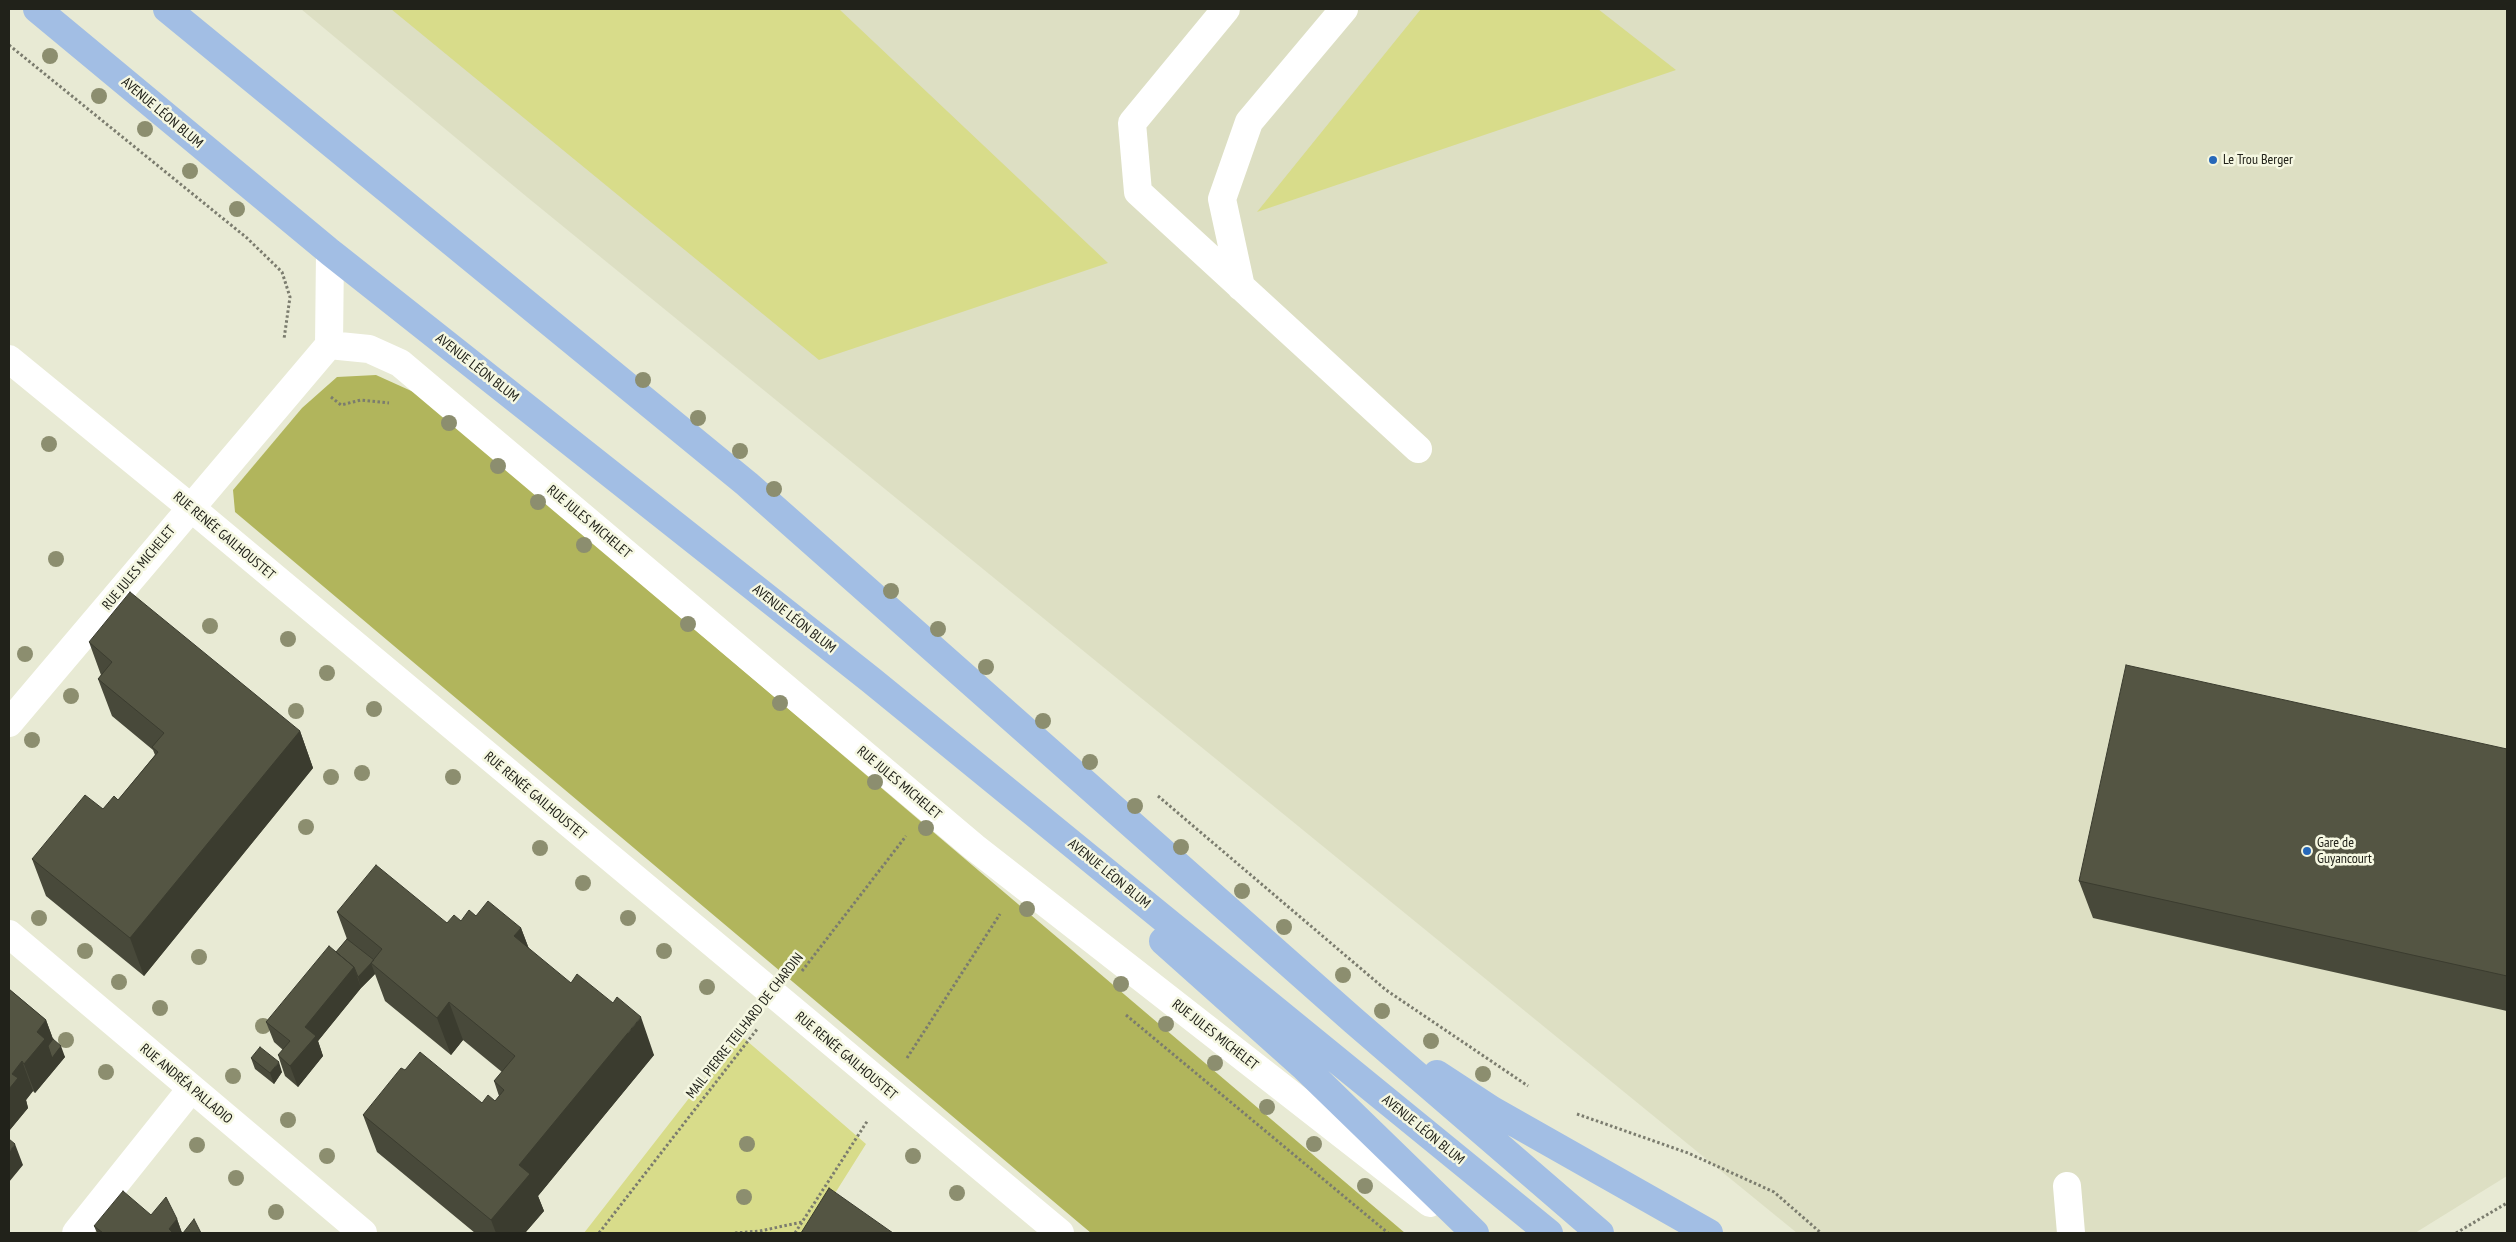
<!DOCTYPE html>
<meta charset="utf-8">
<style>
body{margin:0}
#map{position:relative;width:2516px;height:1242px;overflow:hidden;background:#e8ead4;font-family:"PT Sans Narrow",sans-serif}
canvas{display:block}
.frame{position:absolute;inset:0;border:10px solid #21221a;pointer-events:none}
</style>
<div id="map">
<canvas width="2516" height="1242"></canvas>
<div class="frame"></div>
</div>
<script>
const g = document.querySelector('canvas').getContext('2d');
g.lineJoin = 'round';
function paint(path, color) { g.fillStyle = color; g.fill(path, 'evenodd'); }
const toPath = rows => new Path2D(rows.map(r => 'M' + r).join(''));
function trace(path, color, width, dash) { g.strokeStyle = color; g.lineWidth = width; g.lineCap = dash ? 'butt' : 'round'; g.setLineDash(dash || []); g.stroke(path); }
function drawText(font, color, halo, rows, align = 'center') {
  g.font = font + ' "PT Sans Narrow",sans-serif'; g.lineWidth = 5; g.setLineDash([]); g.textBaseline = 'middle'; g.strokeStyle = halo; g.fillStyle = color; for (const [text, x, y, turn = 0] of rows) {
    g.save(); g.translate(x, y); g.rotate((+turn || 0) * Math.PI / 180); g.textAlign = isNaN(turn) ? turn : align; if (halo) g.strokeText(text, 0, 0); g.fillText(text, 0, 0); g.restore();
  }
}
paint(toPath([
 [301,9,2507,9,2507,1176,2415,1233,1797,1233,527,197]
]), '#dddfc3');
paint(toPath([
 [391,9,839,9,1108,263,819,360],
 [1421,9,1598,9,1676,70,1257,212],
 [739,1034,866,1144,810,1233,584,1233]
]), '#d8dc8a');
paint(toPath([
 [376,375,418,394,1405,1233,1091,1233,235,512,233,490,302,408,337,377]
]), '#b1b55c');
trace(toPath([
 [9,45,247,238,282,272,290,297,284,339],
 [331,397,341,405,361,400,389,403],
 [1158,796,1386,990,1528,1086],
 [802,971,906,836],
 [1126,1015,1388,1233],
 [907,1058,1000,914],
 [1577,1114,1688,1153,1774,1192,1821,1233],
 [599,1233,758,1028],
 [735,1233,760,1231,802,1222],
 [795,1233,868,1120],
 [2456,1233,2507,1203]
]), '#7b7c6e', 3, [2.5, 2.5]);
trace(toPath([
 [1226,9,1132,123,1138,192,1418,449],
 [1241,287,1222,199,1249,122,1344,9],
 [329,345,369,349,400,363,974,847,1430,1203],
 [9,359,190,507,1060,1233],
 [9,723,329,345,330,252],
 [9,934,363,1233],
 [2067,1186,2071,1233],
 [76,1233,191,1089]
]), '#fff', 28);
trace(toPath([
 [37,9,330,252,871,680,1549,1233],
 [167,9,747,484,1354,1021,1600,1233],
 [1163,941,1303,1066,1475,1233],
 [1437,1074,1492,1110,1709,1233]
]), '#a2bee4', 28);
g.fillStyle = '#8c8e6f';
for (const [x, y] of [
 [50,56],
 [99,96],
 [145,129],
 [190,171],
 [237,209],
 [643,380],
 [698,418],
 [449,423],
 [49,444],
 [740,451],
 [498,466],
 [774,489],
 [538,502],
 [584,545],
 [56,559],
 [891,591],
 [688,624],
 [210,626],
 [938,629],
 [288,639],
 [25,654],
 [986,667],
 [327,673],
 [71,696],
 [780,703],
 [374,709],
 [296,711],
 [1043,721],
 [32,740],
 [1090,762],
 [362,773],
 [331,777],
 [453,777],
 [875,782],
 [1135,806],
 [306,827],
 [926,828],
 [1181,847],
 [540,848],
 [583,883],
 [1242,891],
 [1027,909],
 [39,918],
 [628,918],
 [1284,927],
 [85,951],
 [664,951],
 [199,957],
 [1343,975],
 [119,982],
 [1121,984],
 [707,987],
 [160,1008],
 [1382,1011],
 [1166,1024],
 [263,1026],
 [66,1040],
 [1431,1041],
 [1215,1063],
 [106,1072],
 [1483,1074],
 [233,1076],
 [1267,1107],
 [288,1120],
 [747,1144],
 [1314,1144],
 [197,1145],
 [327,1156],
 [913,1156],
 [236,1178],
 [1365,1186],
 [957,1193],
 [744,1197],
 [276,1212]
]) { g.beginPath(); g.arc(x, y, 8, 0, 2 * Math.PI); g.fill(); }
paint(toPath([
 [89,642,300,731,313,768,144,976,46,896,32,859,118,800,155,755,153,750,112,716,98,679,101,675],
 [2507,749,2507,1011,2093,918,2079,881],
 [337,912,447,923,461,921,476,916,521,928,529,949,654,1055,538,1196,544,1211,525,1233,475,1233,377,1152,363,1115,405,1070,482,1103,495,1101,499,1096,494,1081,502,1072,463,1040,451,1055,385,1001,375,974,361,988,318,1041,323,1056,298,1087,285,1076,278,1055,283,1050,274,1042,266,1022,336,952,347,939],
 [9,989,46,1020,53,1039,65,1057,35,1093,33,1091,26,1100,28,1108,9,1131],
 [251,1058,282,1072,274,1084,255,1069],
 [151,1215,177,1219,182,1233,97,1233,94,1226]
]), '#48493a');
paint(toPath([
 [300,731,313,768,144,976,130,938],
 [521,928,535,965,514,936],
 [371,963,375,974,361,988,358,977],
 [354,967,361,988,318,1041,323,1056,298,1087,290,1066,305,1027],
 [449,1002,463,1040,451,1055,437,1018],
 [641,1017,654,1055,538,1196,544,1211,525,1233,496,1233,491,1220,519,1165],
 [46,1020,57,1050,61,1046,65,1057,35,1093,24,1064,37,1032],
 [22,1061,33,1091,26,1100,28,1108,9,1131,9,1089,12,1074],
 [279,1062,282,1072,274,1084,270,1073],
 [15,1144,23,1165,9,1182,9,1152],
 [177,1219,182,1233,170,1233,169,1229]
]), '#3b3c2f');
const building = toPath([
 [130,592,300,731,130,938,32,859,85,795,103,809,114,796,118,800,158,752,152,747,164,733,98,679,112,662,89,642,130,592],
 [2126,665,2507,749,2507,976,2079,881,2126,665],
 [376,865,447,923,454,915,461,921,469,910,476,916,488,901,521,928,514,936,571,983,577,974,613,1003,617,997,641,1017,519,1165,530,1174,491,1220,363,1115,401,1068,405,1070,420,1052,482,1103,488,1095,495,1101,504,1090,494,1081,515,1056,449,1002,437,1018,371,963,382,949,337,912,376,865],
 [347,939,374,960,358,977,354,967,336,952,347,939],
 [329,946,354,967,305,1027,316,1036,290,1066,278,1055,290,1041,266,1022,329,946],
 [9,989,46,1020,37,1032,45,1039,24,1064,22,1061,12,1074,18,1078,9,1089,9,989],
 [53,1039,61,1046,52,1058,48,1046,53,1039],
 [260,1047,279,1062,270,1073,251,1058,260,1047],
 [9,1139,15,1144,9,1152,9,1139],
 [829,1188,893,1233,801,1233,829,1188],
 [123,1191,151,1215,166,1197,177,1219,169,1229,173,1233,103,1233,94,1226,123,1191],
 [194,1219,201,1233,183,1233,194,1219]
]);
paint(building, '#545543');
trace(building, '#3b3c2f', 1);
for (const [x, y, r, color] of [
 [2213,160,5,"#2768b9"],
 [2307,851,5,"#2768b9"]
]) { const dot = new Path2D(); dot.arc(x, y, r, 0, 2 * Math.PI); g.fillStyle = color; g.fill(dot); trace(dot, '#f5f7e1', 2); }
drawText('14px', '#21221a', '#f5f7e1', [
 ["AVENUE LÉON BLUM",162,113,40],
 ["AVENUE LÉON BLUM",477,368,38],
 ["RUE JULES MICHELET",589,522,40],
 ["RUE RENÉE GAILHOUSTET",224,536,40],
 ["RUE JULES MICHELET",139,568,-50],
 ["AVENUE LÉON BLUM",794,619,38],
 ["RUE JULES MICHELET",899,783,40],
 ["RUE RENÉE GAILHOUSTET",535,796,40],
 ["AVENUE LÉON BLUM",1109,874,39],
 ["MAIL PIERRE TEILHARD DE CHARDIN",745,1026,-52],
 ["RUE JULES MICHELET",1215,1035,38],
 ["RUE RENÉE GAILHOUSTET",846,1056,40],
 ["RUE ANDRÉA PALLADIO",186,1084,40],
 ["AVENUE LÉON BLUM",1423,1130,39]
]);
drawText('14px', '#21221a', '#f5f7e1', [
 ["Le Trou Berger",2223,160],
 ["Gare de",2317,843],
 ["Guyancourt",2317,859]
], 'left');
</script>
